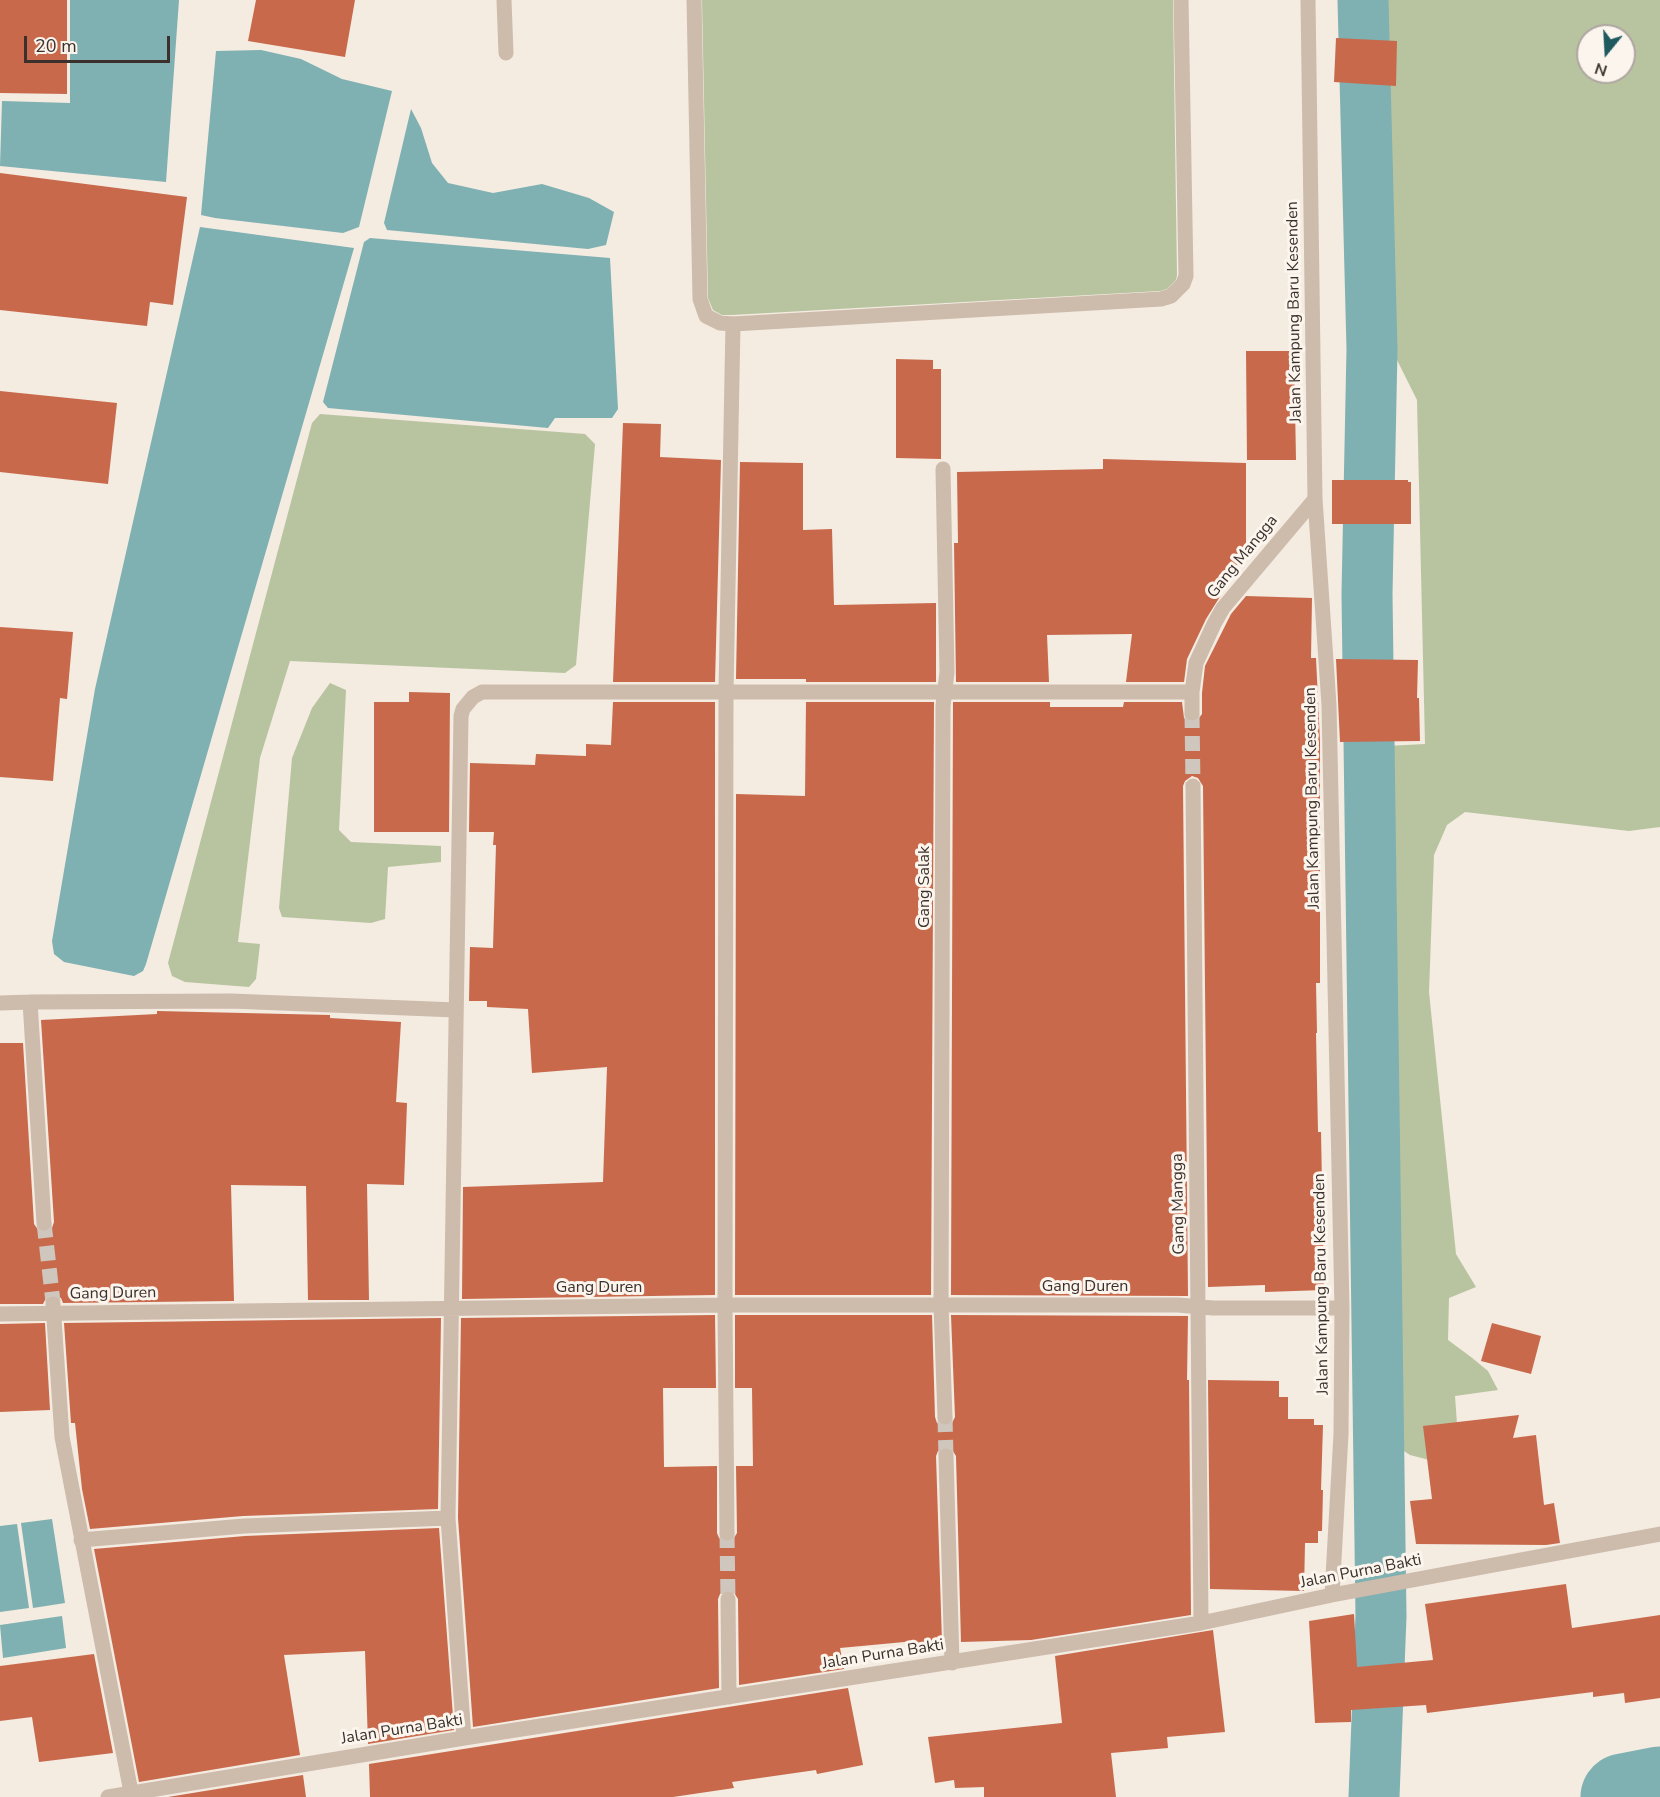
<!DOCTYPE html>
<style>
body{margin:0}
#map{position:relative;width:1660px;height:1797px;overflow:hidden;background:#f4ebe1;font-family:"Nunito Sans",sans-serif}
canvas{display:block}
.north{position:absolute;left:1576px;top:24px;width:60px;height:60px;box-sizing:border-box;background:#fbf5ee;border:2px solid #aea6a0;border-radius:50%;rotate:198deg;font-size:16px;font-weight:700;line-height:24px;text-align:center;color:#3b302b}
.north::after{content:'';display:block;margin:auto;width:21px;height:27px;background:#1f5a5e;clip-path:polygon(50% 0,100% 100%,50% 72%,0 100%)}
.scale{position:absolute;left:24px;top:36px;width:146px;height:27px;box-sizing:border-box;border:3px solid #3b302b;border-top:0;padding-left:8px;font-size:18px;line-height:21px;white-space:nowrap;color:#3b302b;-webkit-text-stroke:4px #fbf5ee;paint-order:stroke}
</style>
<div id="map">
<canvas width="1660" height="1797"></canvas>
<div class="north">N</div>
<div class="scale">20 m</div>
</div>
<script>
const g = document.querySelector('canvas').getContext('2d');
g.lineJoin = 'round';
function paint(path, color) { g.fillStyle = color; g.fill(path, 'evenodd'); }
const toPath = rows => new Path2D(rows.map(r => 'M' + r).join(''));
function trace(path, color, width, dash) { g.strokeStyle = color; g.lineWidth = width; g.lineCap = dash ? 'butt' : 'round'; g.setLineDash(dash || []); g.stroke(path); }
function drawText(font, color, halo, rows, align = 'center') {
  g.font = font + ' "Nunito Sans",sans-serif'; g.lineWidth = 6; g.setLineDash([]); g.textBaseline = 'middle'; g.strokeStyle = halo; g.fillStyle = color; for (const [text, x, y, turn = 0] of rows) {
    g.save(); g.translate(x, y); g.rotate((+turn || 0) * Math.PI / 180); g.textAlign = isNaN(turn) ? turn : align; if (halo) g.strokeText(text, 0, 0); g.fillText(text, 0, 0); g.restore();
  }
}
paint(toPath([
 [702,0,1173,0,1177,275,1176,280,1167,289,1160,291,732,315,722,315,713,310,708,298],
 [1380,0,1660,0,1660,827,1629,831,1465,812,1447,825,1434,855,1429,992,1456,1254,1476,1287,1449,1298,1448,1340,1471,1357,1488,1371,1498,1390,1455,1396,1457,1424,1433,1461,1410,1455,1395,1445,1386,746,1425,744,1417,400,1383,332],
 [1588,36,1624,36,1624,72,1588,72],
 [320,414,585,434,595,444,576,665,565,673,290,661,260,758,238,942,260,944,256,979,249,987,185,982,172,976,168,963,312,423],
 [330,683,346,690,339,830,351,842,441,846,441,862,388,867,385,919,371,923,282,917,279,908,292,758,312,708]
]), '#b8c4a0');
paint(toPath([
 [70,0,179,0,166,182,0,166,2,101,70,103],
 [261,50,301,59,342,79,392,91,359,227,343,233,215,218,201,215,216,51],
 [411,109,421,128,432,163,448,183,493,193,542,184,589,198,614,212,606,245,588,249,387,230,384,223],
 [200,227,354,248,146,964,143,971,134,976,64,962,54,954,52,941,95,689],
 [370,238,610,258,618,409,612,418,555,418,548,428,328,408,323,402,364,242],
 [52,1519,65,1603,33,1608,21,1523],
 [17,1524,29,1608,0,1612,0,1526],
 [62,1616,66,1648,3,1658,0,1625]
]), '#7fb0b2');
trace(toPath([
 [1363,0,1372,349,1367,594,1381,1616,1374,1797]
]), '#7fb0b2', 51);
trace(toPath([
 [1624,1797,1660,1790]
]), '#7fb0b2', 87);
paint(toPath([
 [0,0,67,0,67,94,0,93],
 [256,0,355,0,345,57,248,41],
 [1336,38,1397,41,1396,86,1334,82],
 [0,173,187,197,173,305,150,302,147,326,0,310],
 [1246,351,1294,351,1296,460,1247,460],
 [896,359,933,360,933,369,941,369,941,459,896,458],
 [0,391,117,403,108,484,0,472],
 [623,423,661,424,660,457,721,460,715,682,613,682],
 [1103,459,1246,463,1246,552,1217,595,1221,595,1206,619,1187,659,1184,682,1126,682,1132,634,1047,635,1049,682,956,682,954,543,958,543,957,472,1103,469],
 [740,462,803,463,803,530,832,529,834,605,936,603,936,682,806,682,806,679,736,679],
 [1332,480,1408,480,1408,482,1411,482,1411,524,1332,524],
 [1246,596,1312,598,1311,658,1316,658,1320,742,1320,983,1316,983,1317,1033,1316,1033,1318,1132,1321,1132,1324,1290,1265,1292,1265,1285,1208,1287,1203,786,1198,778,1192,776,1185,781,1183,786,1188,1296,951,1295,953,702,1050,702,1050,707,1123,707,1124,702,1182,702,1184,718,1188,722,1196,722,1202,714,1202,693,1205,666,1231,614],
 [0,627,73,632,67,699,60,698,53,781,0,777],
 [1336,659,1418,660,1417,698,1419,698,1420,741,1340,742],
 [409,692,450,693,449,832,374,832,374,702,409,702],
 [613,702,715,702,715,1295,462,1299,463,1187,603,1182,607,1067,532,1073,528,1009,487,1007,487,1001,469,1001,470,947,493,948,496,845,493,845,494,832,469,832,470,763,535,765,536,754,586,756,586,744,611,745],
 [806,702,934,702,931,1295,735,1295,736,794,805,796],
 [157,1011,330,1015,330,1018,401,1022,396,1102,407,1103,404,1185,367,1184,369,1300,308,1300,306,1186,231,1185,234,1301,63,1303,61,1298,53,1294,47,1296,43,1304,0,1304,0,1043,23,1043,34,1224,39,1231,45,1233,52,1228,54,1222,41,1020,157,1014],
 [715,1315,716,1388,663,1388,664,1467,717,1466,717,1533,719,1538,727,1543,732,1541,737,1533,736,1466,753,1466,752,1388,735,1388,735,1315,932,1315,935,1417,937,1423,945,1427,951,1425,955,1417,951,1315,1188,1316,1187,1380,1189,1380,1191,1615,1031,1640,961,1642,956,1456,951,1448,945,1446,938,1451,936,1456,942,1642,915,1643,915,1641,840,1648,844,1669,739,1685,738,1599,733,1591,727,1589,720,1594,718,1599,719,1688,473,1727,458,1518,461,1318],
 [441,1318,438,1509,243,1516,90,1529,82,1489,75,1423,71,1423,64,1323],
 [45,1323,50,1410,0,1412,0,1324],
 [1492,1323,1541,1336,1531,1374,1481,1361],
 [1208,1380,1279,1381,1279,1397,1288,1397,1288,1419,1314,1419,1314,1425,1323,1425,1321,1490,1323,1490,1322,1531,1318,1531,1318,1543,1305,1543,1304,1591,1210,1589],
 [1519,1415,1513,1438,1536,1435,1544,1505,1554,1503,1560,1543,1546,1545,1416,1544,1410,1501,1432,1499,1423,1426],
 [439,1528,454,1730,368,1744,365,1651,284,1655,300,1755,139,1782,94,1549,245,1536],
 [1566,1584,1572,1628,1660,1615,1660,1698,1625,1703,1624,1693,1593,1697,1593,1692,1427,1713,1426,1705,1351,1710,1351,1722,1315,1723,1309,1621,1354,1614,1357,1667,1433,1660,1425,1604],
 [1213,1630,1225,1732,1167,1737,1168,1748,1111,1753,1116,1797,984,1797,984,1787,955,1788,954,1780,935,1783,928,1737,1062,1723,1055,1656],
 [94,1654,113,1753,39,1762,32,1717,0,1721,0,1666],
 [848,1688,863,1765,817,1774,816,1770,732,1782,734,1788,673,1797,370,1797,369,1764],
 [303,1775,306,1797,168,1797]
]), '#c8694b');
trace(toPath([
 [1192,713,1193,786],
 [44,1223,53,1302],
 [945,1417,946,1456],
 [727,1533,728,1599]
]), '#cfc6bd', 15, [15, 8]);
trace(toPath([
 [504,0,506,53],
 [694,0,700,299,706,316,720,323,733,324,1161,299,1171,296,1183,284,1186,276,1181,0]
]), '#cdbbac', 15);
trace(toPath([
 [1308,0,1315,499,1329,705,1342,1308,1341,1434,1332,1595],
 [943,469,947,672,943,706,941,1305,945,1417],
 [1192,713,1192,692,1196,663,1214,624,1223,608,1315,499],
 [1193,786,1201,1623],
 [0,1003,30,1002],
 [44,1223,30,1002,231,1001,456,1010],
 [53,1304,62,1437,131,1792],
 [0,1314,725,1305,1178,1305,1213,1308,1342,1308],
 [946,1456,952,1663],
 [448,1518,461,716,463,709,473,697,482,692,1192,692],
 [727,1533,725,1305,726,691,733,324],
 [81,1540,244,1526,448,1518,464,1738],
 [728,1599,729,1697],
 [108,1797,464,1738,1201,1623,1332,1595,1660,1534]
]), '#cdbbac', 15);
drawText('16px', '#3b302b', '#fbf5ee', [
 ["Jalan Kampung Baru Kesenden",1295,312,-91],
 ["Gang Mangga",1243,557,-51],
 ["Jalan Kampung Baru Kesenden",1313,798,-91],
 ["Gang Salak",925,887,-90],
 ["Gang Mangga",1179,1204,-91],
 ["Jalan Kampung Baru Kesenden",1322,1284,-91],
 ["Gang Duren",1085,1287],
 ["Gang Duren",599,1288],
 ["Gang Duren",113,1294,-1],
 ["Jalan Purna Bakti",1361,1572,-11],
 ["Jalan Purna Bakti",883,1655,-9],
 ["Jalan Purna Bakti",402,1730,-9]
]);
</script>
